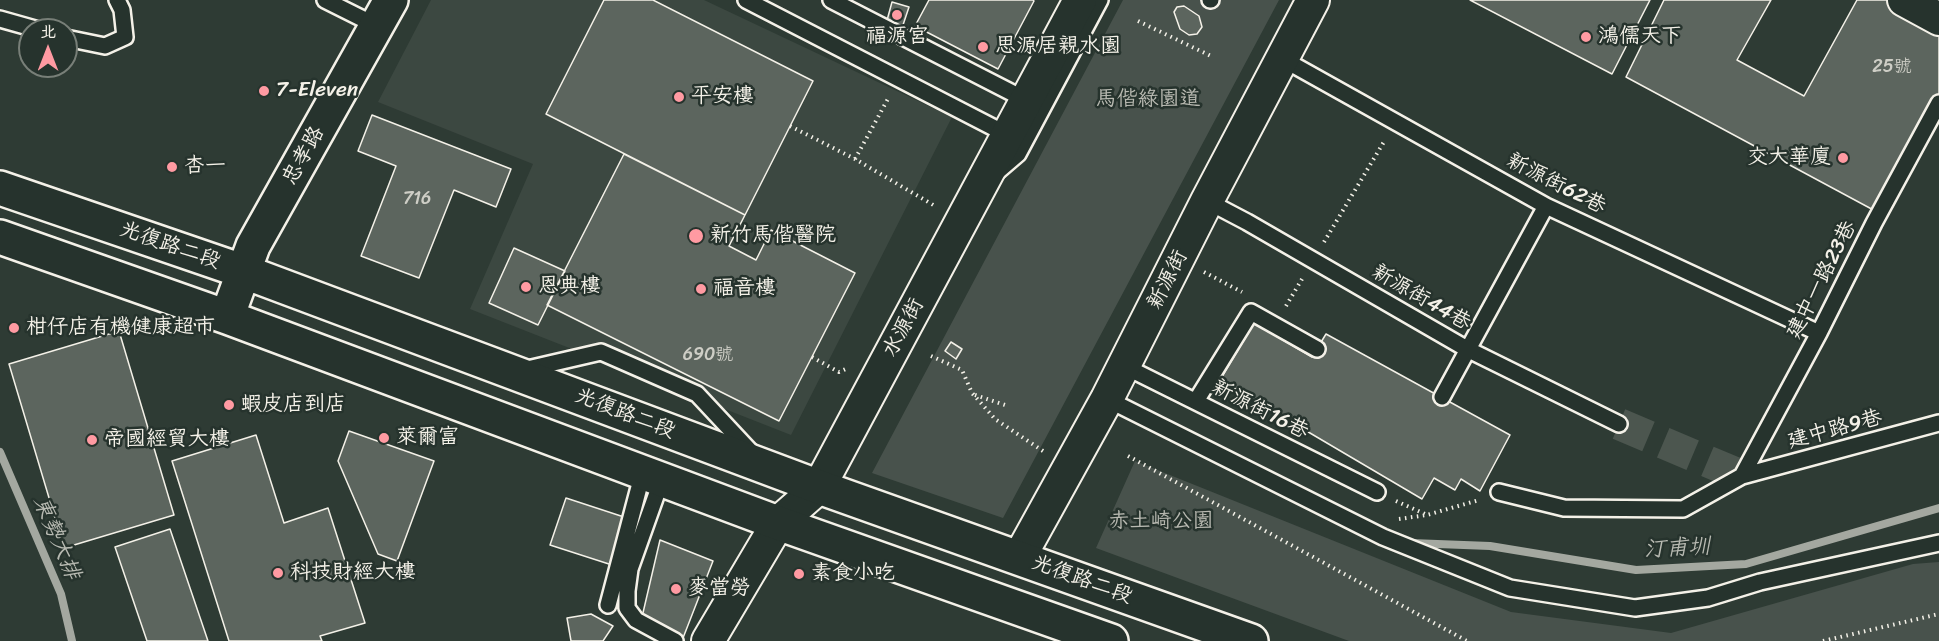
<!DOCTYPE html>
<meta charset="utf-8">
<style>
body{margin:0}
#map{position:relative;width:1939px;height:641px;overflow:hidden;background:#2e3b34;font-family:Sriracha,"LXGW WenKai TC",sans-serif}
canvas{display:block}
.north{position:absolute;left:18px;top:18px;width:60px;height:60px;box-sizing:border-box;background:#26332d;border:2px solid #787f78;border-radius:50%;rotate:0deg;font-size:16px;font-weight:700;line-height:24px;text-align:center;color:#f4f1e8}
.north::after{content:'';display:block;margin:auto;width:21px;height:27px;background:#ff9aa2;clip-path:polygon(50% 0,100% 100%,50% 72%,0 100%)}
</style>
<div id="map">
<canvas width="1939" height="641"></canvas>
<div class="north">北</div>
</div>
<script>
const g = document.querySelector('canvas').getContext('2d');
g.lineJoin = 'round';
function paint(path, color) { g.fillStyle = color; g.fill(path, 'evenodd'); }
const toPath = rows => new Path2D(rows.map(r => 'M' + r).join(''));
function trace(path, color, width, dash) { g.strokeStyle = color; g.lineWidth = width; g.lineCap = dash ? 'butt' : 'round'; g.setLineDash(dash || []); g.stroke(path); }
function drawText(font, color, halo, rows, align = 'center') {
  g.font = font + ' Sriracha,"LXGW WenKai TC",sans-serif'; g.lineWidth = 5; g.setLineDash([]); g.textBaseline = 'middle'; g.strokeStyle = halo; g.fillStyle = color; for (const [text, x, y, turn = 0] of rows) {
    g.save(); g.translate(x, y); g.rotate((+turn || 0) * Math.PI / 180); g.textAlign = isNaN(turn) ? turn : align; if (halo) g.strokeText(text, 0, 0); g.fillText(text, 0, 0); g.restore();
  }
}
paint(toPath([
 [431,0,704,0,952,117,791,435,470,309,533,164,378,102]
]), '#3c4841');
paint(toPath([
 [1123,0,1279,0,1003,518,872,473],
 [1135,461,1511,612,1671,633,1913,564,1939,562,1939,641,1349,641,1096,548]
]), '#48524c');
trace(toPath([
 [0,452,61,594,72,641],
 [1411,543,1490,546,1636,570,1746,564,1939,508]
]), '#a4a8a0', 8);
const building = toPath([
 [604,0,653,0,813,81,745,215,546,114,604,0],
 [929,0,1033,0,1034,1,998,69,915,26,929,0],
 [1470,0,1650,0,1612,74,1470,0],
 [1664,0,1771,0,1737,60,1804,96,1857,0,1898,0,1939,21,1939,103,1879,213,1626,77,1664,0],
 [892,2,909,7,902,28,886,24,892,2],
 [1184,6,1199,16,1202,27,1197,34,1189,35,1180,29,1174,12,1177,7,1184,6],
 [372,115,511,169,496,207,454,190,419,278,361,256,396,166,358,151,372,115],
 [624,154,745,215,729,246,756,260,771,230,855,273,779,421,547,305,624,154],
 [514,248,565,271,538,325,489,303,514,248],
 [1254,323,1312,357,1326,334,1510,435,1480,491,1461,479,1455,490,1434,478,1422,499,1220,380,1254,323],
 [119,331,174,515,64,548,9,364,119,331],
 [951,342,962,349,956,359,945,351,951,342],
 [349,431,434,461,397,561,378,554,338,461,349,431],
 [256,435,284,523,328,508,365,623,320,636,322,641,229,641,172,461,256,435],
 [566,498,627,518,612,565,550,545,566,498],
 [170,529,208,641,147,641,115,547,170,529],
 [660,540,713,561,683,638,642,617,660,540],
 [591,614,613,626,603,641,571,641,567,618,591,614]
]);
paint(building, '#5c655e');
trace(building, '#f4f1e8', 1.5);
trace(toPath([
 [1619,424,1742,476]
]), '#4c564f', 32, [32, 16]);
const lane = toPath([
 [325,0,377,26],
 [746,0,1008,135],
 [831,0,1026,100],
 [1210,0,1211,0],
 [0,19,39,30],
 [66,38,105,46,125,37,122,10,117,0],
 [1281,58,1546,206,1819,333],
 [997,172,1018,154,1100,0],
 [1207,201,1247,222,1467,349,1619,424],
 [1124,366,1377,492],
 [523,370,601,352,697,394,753,454],
 [1442,397,1546,206],
 [1107,399,1383,537,1510,588,1635,608,1708,598,1760,582,1939,543],
 [1196,401,1251,312,1317,349],
 [1742,476,1819,333,1874,223,1939,103],
 [662,479,630,569,627,591,627,608,636,620,675,641],
 [1499,492,1564,508,1683,509,1742,476,1939,423],
 [608,605,643,472]
]);
const street = toPath([
 [1904,0,1939,19],
 [1019,558,1107,399,1207,201,1313,0],
 [708,641,778,523,819,487,1080,0]
]);
const secondary = toPath([
 [0,188,245,272,819,487,1251,641],
 [0,237,227,317,778,523,1111,641],
 [227,317,253,246,391,0]
]);
trace(lane, '#f4f1e8', 20);
trace(street, '#f4f1e8', 36);
trace(secondary, '#f4f1e8', 38);
trace(toPath([
 [1138,21,1211,56],
 [790,126,855,159,935,206],
 [855,159,889,97],
 [1324,242,1385,140],
 [1204,272,1242,292],
 [1286,306,1302,279],
 [931,356,962,370,972,393,995,419,1043,451],
 [812,357,839,372,848,368],
 [975,395,1005,405],
 [1128,456,1467,641],
 [1396,501,1425,514],
 [1399,519,1427,515,1479,500],
 [1823,641,1939,614]
]), '#f4f1e8', 4, [1.5, 4.5]);
trace(lane, '#26332d', 15);
trace(street, '#26332d', 32);
trace(secondary, '#26332d', 33);
for (const [x, y, r, color] of [
 [897,15,6,"#ff9aa2"],
 [1586,37,6,"#ff9aa2"],
 [983,47,6,"#ff9aa2"],
 [264,91,6,"#ff9aa2"],
 [679,97,6,"#ff9aa2"],
 [1843,158,6,"#ff9aa2"],
 [172,167,6,"#ff9aa2"],
 [696,236,8,"#ff9aa2"],
 [526,287,6,"#ff9aa2"],
 [701,289,6,"#ff9aa2"],
 [14,328,6,"#ff9aa2"],
 [229,405,6,"#ff9aa2"],
 [384,438,6,"#ff9aa2"],
 [92,440,6,"#ff9aa2"],
 [278,573,6,"#ff9aa2"],
 [799,574,6,"#ff9aa2"],
 [676,589,6,"#ff9aa2"]
]) { const dot = new Path2D(); dot.arc(x, y, r, 0, 2 * Math.PI); g.fillStyle = color; g.fill(dot); trace(dot, '#26332d', 2); }
drawText('18px', '#cecec6', null, [
 ["25號",1892,67],
 ["716",417,199],
 ["690號",708,355]
]);
drawText('21px', '#f4f1e8', '#26332d', [
 ["福源宮",897,37,"center"],
 ["鴻儒天下",1598,37],
 ["思源居親水園",995,47],
 ["7-Eleven",276,91],
 ["平安樓",691,97],
 ["交大華廈",1831,158,"right"],
 ["杏一",184,167],
 ["新竹馬偕醫院",710,236],
 ["恩典樓",538,287],
 ["福音樓",713,289],
 ["柑仔店有機健康超市",26,328],
 ["蝦皮店到店",241,405],
 ["萊爾富",396,438],
 ["帝國經貿大樓",104,440],
 ["科技財經大樓",290,573],
 ["素食小吃",811,574],
 ["麥當勞",688,589]
], 'left');
drawText('21px', '#b8b9b1', '#26332d', [
 ["馬偕綠園道",1148,100],
 ["赤土崎公園",1161,522]
]);
drawText('21px', '#f4f1e8', '#26332d', [
 ["忠孝路",304,156,-61],
 ["新源街62巷",1556,184,27],
 ["光復路二段",170,246,19],
 ["新源街",1168,280,-63],
 ["建中一路23巷",1822,280,-63],
 ["新源街44巷",1421,298,30],
 ["水源街",904,328,-62],
 ["新源街16巷",1260,410,27],
 ["光復路二段",625,414,21],
 ["建中路9巷",1835,430,-15],
 ["光復路二段",1082,580,20]
]);
drawText('italic 22px', '#b8bab2', '#26332d', [
 ["東勢大排",56,538,67],
 ["汀甫圳",1677,549,-3]
]);
</script>
